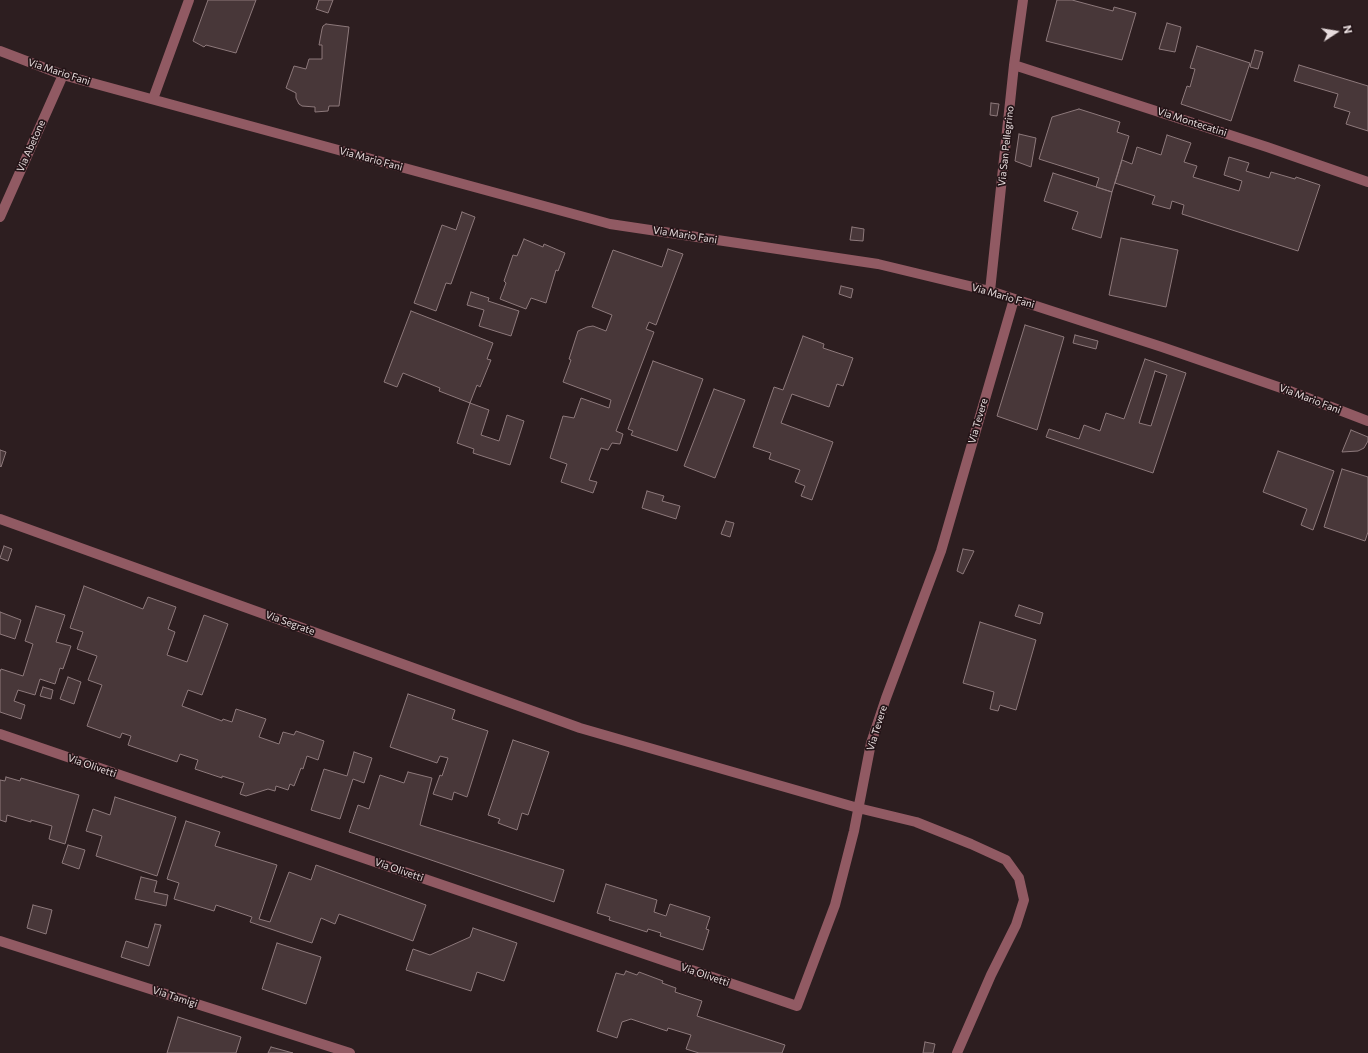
<!DOCTYPE html>
<style>
body{margin:0}
#map{position:relative;width:1368px;height:1053px;overflow:hidden;background:#2d1e20;font-family:Commissioner,sans-serif}
canvas{display:block}
.north{position:absolute;left:1316px;top:12px;width:40px;height:40px;-webkit-text-stroke:3px #231417;paint-order:stroke;rotate:78deg;font-size:11px;font-weight:700;line-height:16px;text-align:center;color:#e7dcdd}
.north::after{content:'';display:block;margin:auto;width:14px;height:18px;background:#e7dcdd;clip-path:polygon(50% 0,100% 100%,50% 72%,0 100%)}
</style>
<div id="map">
<canvas width="1368" height="1053"></canvas>
<div class="north">N</div>
</div>
<script>
const g = document.querySelector('canvas').getContext('2d');
g.lineJoin = 'round';
function paint(path, color) { g.fillStyle = color; g.fill(path, 'evenodd'); }
const toPath = rows => new Path2D(rows.map(r => 'M' + r).join(''));
function trace(path, color, width, dash) { g.strokeStyle = color; g.lineWidth = width; g.lineCap = dash ? 'butt' : 'round'; g.setLineDash(dash || []); g.stroke(path); }
function drawText(font, color, halo, rows, align = 'center') {
  g.font = font + ' Commissioner,sans-serif'; g.lineWidth = 3.5; g.setLineDash([]); g.textBaseline = 'middle'; g.strokeStyle = halo; g.fillStyle = color; for (const [text, x, y, turn = 0] of rows) {
    g.save(); g.translate(x, y); g.rotate((+turn || 0) * Math.PI / 180); g.textAlign = isNaN(turn) ? turn : align; if (halo) g.strokeText(text, 0, 0); g.fillText(text, 0, 0); g.restore();
  }
}
const building = toPath([
 [208,0,256,0,236,53,206,45,204,47,193,41,208,0],
 [319,0,333,0,328,13,316,9,319,0],
 [1057,0,1072,0,1113,11,1114,7,1136,13,1122,60,1046,41,1057,0],
 [1167,23,1181,27,1175,52,1159,49,1167,23],
 [326,24,349,27,339,106,329,106,328,111,315,112,315,107,302,106,299,104,296,98,296,93,286,88,294,66,306,69,309,59,322,59,322,45,319,45,322,29,323,26,326,24],
 [1197,46,1250,63,1231,121,1181,104,1187,86,1190,87,1195,69,1190,68,1197,46],
 [1255,50,1263,52,1258,69,1250,67,1255,50],
 [1299,65,1368,86,1368,131,1346,124,1350,112,1334,107,1338,94,1294,81,1299,65],
 [991,103,999,104,997,116,990,115,991,103],
 [1079,109,1120,122,1117,132,1129,136,1112,192,1096,187,1099,178,1039,159,1052,117,1079,109],
 [1019,134,1036,138,1031,167,1015,161,1019,134],
 [1167,135,1191,143,1184,162,1197,166,1193,177,1239,191,1242,181,1224,175,1229,157,1249,163,1246,171,1269,178,1271,172,1295,179,1296,177,1320,185,1298,251,1182,214,1184,205,1172,201,1170,209,1152,204,1155,196,1115,183,1122,160,1132,164,1137,147,1161,155,1167,135],
 [1053,173,1112,192,1101,238,1072,229,1078,212,1044,201,1053,173],
 [462,212,475,217,451,284,446,283,436,311,414,303,442,225,456,230,462,212],
 [852,227,864,229,863,241,850,240,852,227],
 [1121,238,1178,250,1166,307,1109,295,1121,238],
 [524,239,543,247,544,244,565,253,558,271,556,270,546,303,531,298,526,309,500,299,506,283,504,281,513,255,517,256,524,239],
 [668,249,683,254,656,325,649,322,646,329,654,332,616,431,623,434,620,444,612,443,608,450,601,448,589,480,597,482,593,493,561,482,567,464,550,458,563,416,574,418,581,398,609,408,611,400,563,382,571,360,569,359,578,331,587,327,593,326,606,331,612,315,592,307,613,250,662,267,668,249],
 [841,286,853,289,851,298,839,294,841,286],
 [471,292,489,298,488,301,519,311,511,336,479,326,484,310,467,305,471,292],
 [411,311,493,343,487,359,491,360,480,387,477,385,470,403,439,391,440,388,403,373,397,387,384,382,411,311],
 [1025,325,1064,337,1037,430,997,416,1025,325],
 [1075,335,1098,341,1096,349,1073,343,1075,335],
 [803,336,824,344,823,348,853,358,843,386,837,384,829,407,792,394,781,423,833,442,812,500,801,496,805,486,795,482,800,470,769,459,771,453,753,447,774,387,783,390,803,336],
 [1145,359,1186,373,1153,473,1046,437,1049,429,1079,439,1084,425,1100,431,1106,413,1124,419,1145,359],
 [1155,371,1167,375,1151,426,1139,423,1155,371],
 [653,361,703,379,677,451,631,435,633,431,628,429,653,361],
 [714,389,745,400,715,478,684,466,714,389],
 [470,403,489,410,481,435,499,441,507,415,524,421,510,465,473,453,474,449,457,443,470,403],
 [1351,430,1368,437,1368,441,1364,448,1358,451,1342,452,1351,430],
 [0,450,6,452,1,467,0,466,0,450],
 [1278,451,1334,471,1313,530,1301,525,1307,509,1263,492,1278,451],
 [1342,469,1368,477,1368,532,1365,541,1324,527,1342,469],
 [647,491,664,496,662,501,680,506,676,519,642,508,647,491],
 [726,521,734,523,730,537,721,534,726,521],
 [4,546,12,549,8,561,0,558,4,546],
 [963,549,974,551,963,574,957,571,963,549],
 [84,586,143,609,148,597,176,607,168,629,175,632,167,655,187,662,204,615,228,624,202,695,188,690,182,706,222,721,223,719,232,722,236,709,266,719,259,737,279,744,283,732,294,735,296,731,324,741,318,760,307,756,303,769,301,768,294,786,290,784,288,790,276,786,275,791,268,789,246,796,240,794,244,783,222,776,222,778,195,769,198,760,180,754,177,762,128,745,131,736,122,733,120,738,87,726,102,685,88,680,97,656,77,649,83,632,70,628,84,586],
 [1019,605,1043,613,1040,624,1015,616,1019,605],
 [36,606,65,615,56,642,71,646,63,669,60,668,55,684,40,679,35,695,18,690,14,701,25,705,21,719,0,712,0,672,1,669,23,676,33,644,25,641,36,606],
 [0,612,21,620,15,639,0,634,0,612],
 [980,622,1036,640,1016,710,1000,705,998,711,990,709,994,692,963,683,980,622],
 [68,677,81,682,74,704,60,699,68,677],
 [43,687,53,690,51,699,40,696,43,687],
 [408,694,455,710,452,719,488,731,467,797,454,792,452,800,433,794,440,775,442,776,448,758,440,756,437,763,390,747,408,694],
 [513,740,549,752,528,815,522,813,517,830,498,823,500,819,488,815,513,740],
 [354,752,372,758,364,783,353,779,340,819,311,810,324,769,347,776,354,752],
 [408,772,432,778,420,825,564,870,554,902,349,832,358,805,369,809,380,775,404,783,408,772],
 [6,777,20,781,21,778,79,795,65,844,49,839,52,826,31,820,31,822,7,815,6,822,0,820,0,780,5,781,6,777],
 [115,797,176,817,157,876,96,856,102,836,86,831,93,809,110,815,115,797],
 [186,821,220,832,215,846,277,865,259,919,270,922,289,872,311,880,316,865,426,905,413,941,339,914,335,924,321,918,312,943,250,922,252,917,216,905,214,911,174,899,179,883,167,879,186,821],
 [68,845,85,850,79,869,62,863,68,845],
 [141,877,157,881,154,892,168,895,166,906,135,899,141,877],
 [606,884,657,900,654,912,666,916,670,904,710,917,706,929,709,930,703,950,660,936,661,933,648,929,647,932,609,920,610,917,597,913,606,884],
 [33,905,52,910,46,934,27,928,33,905],
 [155,924,161,925,149,966,121,957,126,941,148,948,155,924],
 [473,928,517,943,504,981,477,972,471,991,406,970,413,949,430,955,470,937,473,928],
 [277,943,321,957,306,1004,262,989,277,943],
 [626,971,637,975,639,972,663,981,662,983,676,988,675,992,702,1001,697,1016,785,1045,782,1053,699,1053,686,1049,691,1035,668,1028,667,1031,631,1019,622,1022,617,1038,597,1031,616,973,624,975,626,971],
 [178,1017,241,1037,236,1053,167,1053,178,1017],
 [925,1042,935,1044,933,1053,923,1053,925,1042],
 [271,1047,293,1053,268,1053,271,1047]
]);
paint(building, '#483739');
trace(building, '#8d797b', 1);
trace(toPath([
 [0,51,63,75,610,224,878,264,990,291,1162,347,1287,390,1368,421],
 [1014,65,1267,147,1368,182],
 [153,99,189,0],
 [0,217,63,75],
 [990,291,1014,65,1023,0],
 [0,519,580,728,858,808,916,822,971,844,1006,860,1019,878,1024,900,1016,925,991,975,957,1053],
 [0,734,797,1006,835,905,854,831,871,743,886,698,941,551,1014,299],
 [0,941,350,1053]
]), '#915a63', 10);
drawText('10px', '#e7dcdd', '#231417', [
 ["Via Mario Fani",59,72,18],
 ["Via Montecatini",1192,122,18],
 ["Via Abetone",31,146,-66],
 ["Via San Pellegrino",1006,146,-84],
 ["Via Mario Fani",371,159,15],
 ["Via Mario Fani",685,235,9],
 ["Via Mario Fani",1003,296,16],
 ["Via Mario Fani",1310,399,21],
 ["Via Tevere",978,421,-74],
 ["Via Segrate",290,623,20],
 ["Via Tevere",877,728,-73],
 ["Via Olivetti",92,766,19],
 ["Via Olivetti",399,870,19],
 ["Via Olivetti",705,975,19],
 ["Via Tamigi",175,997,18]
]);
</script>
